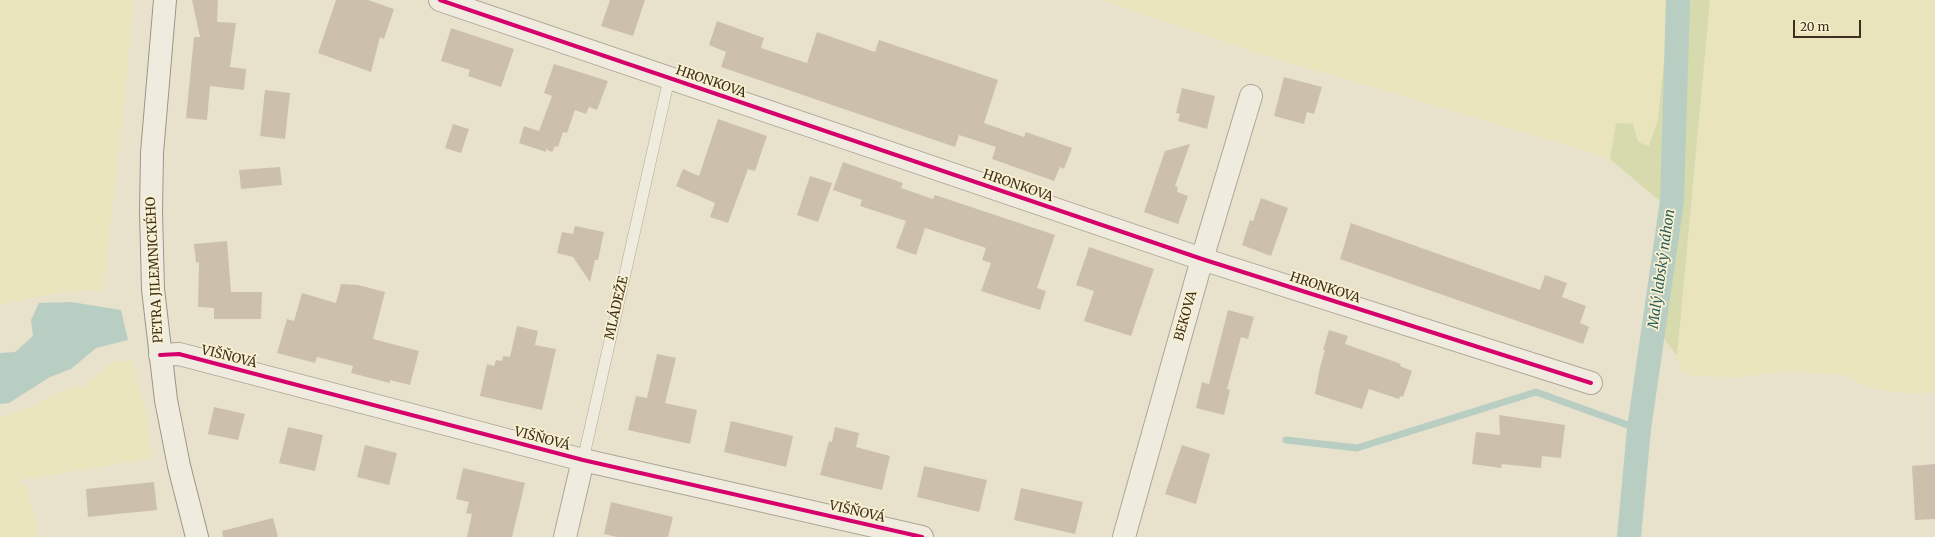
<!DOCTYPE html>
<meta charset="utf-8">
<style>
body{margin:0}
#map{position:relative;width:1935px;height:537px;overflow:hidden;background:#e8e2cc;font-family:Merriweather,serif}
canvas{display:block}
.scale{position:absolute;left:1793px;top:20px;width:68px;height:18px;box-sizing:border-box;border:2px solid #3d2f1c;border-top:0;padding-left:5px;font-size:12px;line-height:14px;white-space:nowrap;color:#3d2f1c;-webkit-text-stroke:3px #faf1d2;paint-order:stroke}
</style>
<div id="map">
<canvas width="1935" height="537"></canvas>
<div class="scale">20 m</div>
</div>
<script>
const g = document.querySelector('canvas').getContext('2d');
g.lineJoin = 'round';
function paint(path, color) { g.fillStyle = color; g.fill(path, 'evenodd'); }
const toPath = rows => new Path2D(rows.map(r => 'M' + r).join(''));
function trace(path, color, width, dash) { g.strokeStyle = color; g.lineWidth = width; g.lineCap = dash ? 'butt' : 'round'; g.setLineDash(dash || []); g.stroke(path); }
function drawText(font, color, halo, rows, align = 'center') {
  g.font = font + ' Merriweather,serif'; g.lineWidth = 3.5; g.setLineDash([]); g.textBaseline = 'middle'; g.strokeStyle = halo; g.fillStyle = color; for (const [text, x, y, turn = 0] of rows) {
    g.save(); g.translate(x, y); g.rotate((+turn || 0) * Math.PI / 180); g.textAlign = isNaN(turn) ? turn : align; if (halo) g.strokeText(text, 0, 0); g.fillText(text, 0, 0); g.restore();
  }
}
paint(toPath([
 [0,0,133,0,126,88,103,290,61,292,0,305],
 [1103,0,1670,0,1658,120,1649,146,1638,142,1616,123,1610,159,1494,123,1259,54],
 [1710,0,1935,0,1935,392,1907,394,1875,389,1859,383,1848,375,1787,372,1735,377,1694,376,1682,372,1677,356],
 [114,361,132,361,146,412,152,458,20,480,21,486,27,486,39,537,0,537,0,418,34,406,68,388,84,386]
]), '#e9e4bb');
paint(toPath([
 [1670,0,1710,0,1677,356,1646,314,1661,202,1610,159,1616,123,1633,124,1638,142,1649,146,1658,120]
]), '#d6daad');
paint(toPath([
 [71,302,121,310,128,340,96,348,71,369,50,377,9,403,0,404,0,353,15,352,33,336,31,320,39,303]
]), '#b8cec2');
trace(toPath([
 [1286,440,1357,448,1536,392,1639,429]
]), '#b8cec2', 7);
trace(toPath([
 [1629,537,1639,429,1672,201,1678,0]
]), '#b8cec2', 24);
paint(toPath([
 [192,0,218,0,217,22,236,23,230,67,246,69,244,90,210,86,207,120,186,118,194,37,200,37],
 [336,0,368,0,394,9,384,39,380,37,371,72,318,53],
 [610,0,645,0,633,36,601,26],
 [717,21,764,38,761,48,807,63,817,32,875,52,879,40,998,80,984,123,1024,137,1026,132,1072,148,1064,169,1060,167,1054,181,992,159,996,147,959,135,955,147,721,67,726,52,709,45],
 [451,28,514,49,501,87,468,76,470,70,441,61],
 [554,64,608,81,597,110,589,107,586,114,575,110,567,133,563,132,558,147,555,146,552,152,546,149,546,152,519,143,524,126,539,131,552,96,544,93],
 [1284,77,1322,87,1314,114,1307,112,1304,124,1274,116],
 [1182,88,1215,96,1207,129,1178,121,1180,114,1176,113],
 [265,90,290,93,285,139,260,136],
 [718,119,767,136,755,171,748,169,728,223,710,217,715,203,676,186,683,169,699,176],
 [453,124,469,129,461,153,445,148],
 [1190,144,1175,186,1178,187,1177,192,1188,196,1178,224,1144,212,1165,151],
 [843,162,903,183,901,188,933,199,935,195,1055,235,1037,288,1046,291,1040,310,981,291,991,263,982,260,986,248,925,228,916,255,896,248,906,221,860,206,862,200,833,190],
 [280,167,282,185,241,189,239,170],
 [810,176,832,183,818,222,797,215],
 [1261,198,1288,208,1271,256,1242,245,1250,220,1253,221],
 [1351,223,1540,290,1545,275,1567,283,1562,297,1586,306,1580,323,1589,327,1583,344,1340,259],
 [575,226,604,232,598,260,595,260,590,282,573,257,557,253,562,232,573,234],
 [227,241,231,292,262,292,261,319,214,319,214,308,198,307,199,262,196,263,194,244],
 [1089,247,1154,269,1131,336,1084,321,1094,291,1076,285],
 [341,284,358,285,385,292,373,339,419,351,410,385,390,380,390,383,351,373,353,366,317,357,315,363,277,353,287,319,294,321,302,293,336,303],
 [1228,310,1254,317,1248,339,1241,337,1227,389,1230,390,1224,415,1196,408,1202,382,1209,384],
 [517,326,538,331,535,345,556,349,542,410,480,396,487,364,494,366,496,360,502,361,503,356,510,357],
 [1329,330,1348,336,1345,344,1401,364,1400,366,1412,371,1403,397,1400,396,1399,399,1369,389,1362,409,1315,394,1320,367,1325,350,1323,350],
 [657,354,676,358,665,403,697,410,690,444,628,430,636,396,647,398],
 [214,407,245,414,238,440,208,434],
 [1499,415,1565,425,1561,458,1542,456,1541,468,1502,464,1501,468,1472,464,1476,432,1500,435],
 [731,421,793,436,786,467,724,452],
 [288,427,323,435,315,471,279,463],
 [835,427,859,433,856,447,890,456,882,490,820,475,829,441,832,442],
 [365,445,397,453,389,485,357,477],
 [1182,445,1210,454,1196,504,1165,494],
 [1935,464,1935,519,1915,520,1912,466],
 [924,466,987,480,979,512,917,497],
 [463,468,525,483,512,537,467,537,472,514,466,513,469,502,456,499],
 [154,482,157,510,88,517,86,489],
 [1021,488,1083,502,1075,534,1014,520],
 [611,502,673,517,668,537,617,537,604,534],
 [273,518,278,537,223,537,222,531]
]), '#ccc0ad');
const lane = toPath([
 [583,460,669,79]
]);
const street = toPath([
 [440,0,1202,259,1591,383],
 [160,355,179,354,583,460,922,537],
 [565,537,583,460],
 [1124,537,1202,259,1251,96]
]);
const secondary = toPath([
 [165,0,152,153,151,212,153,289,166,400,179,466,197,537]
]);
trace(lane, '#ada696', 12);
trace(street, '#ada696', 24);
trace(secondary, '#9d9685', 24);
trace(lane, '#efebdf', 11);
trace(street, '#efebdf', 22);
trace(secondary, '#efebdf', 22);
trace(toPath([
 [440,0,1202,259,1591,383],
 [160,355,179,354,583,460,922,537]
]), '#d6006c', 4);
drawText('13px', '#3d2f1c', '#faf1d2', [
 ["HRONKOVA",711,82,19],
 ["HRONKOVA",1018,186,19],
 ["PETRA JILEMNICKÉHO",155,270,-93],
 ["HRONKOVA",1325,288,18],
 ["MLÁDEŽE",617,308,-77],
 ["BEKOVA",1186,316,-74],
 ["VIŠŇOVÁ",229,357,14],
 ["VIŠŇOVÁ",542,439,15],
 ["VIŠŇOVÁ",857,512,13]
]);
drawText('italic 14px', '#295e5f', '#faf1d2', [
 ["Malý labský náhon",1662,269,-82]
]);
</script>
